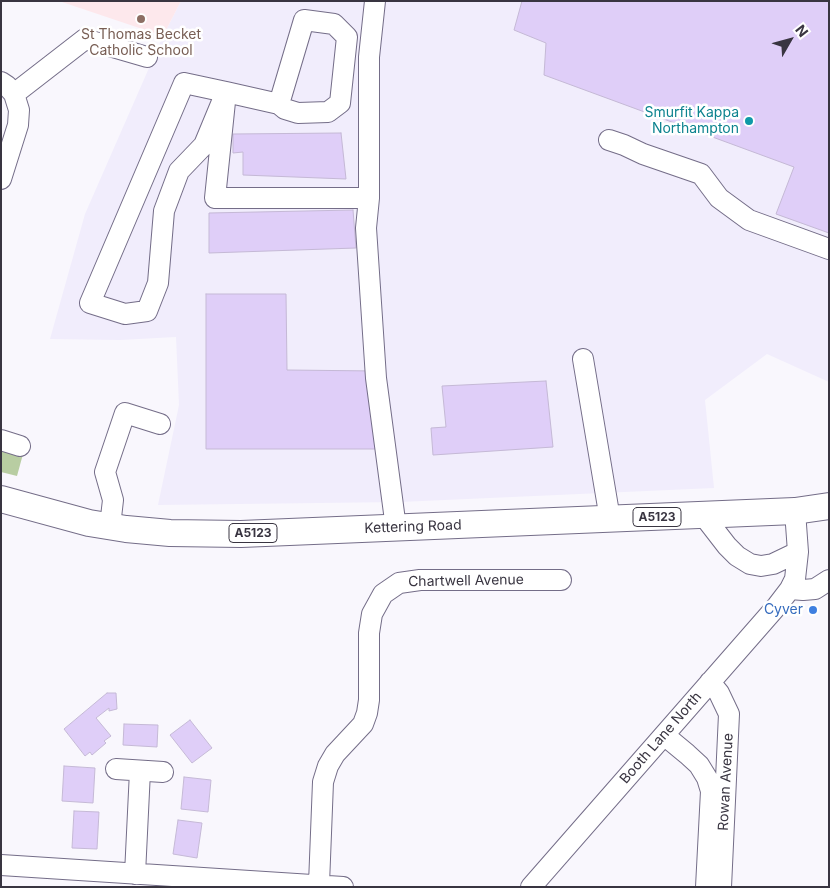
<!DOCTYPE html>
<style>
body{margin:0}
#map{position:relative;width:830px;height:888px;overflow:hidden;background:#f9f7fd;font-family:Inter,sans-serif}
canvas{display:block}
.frame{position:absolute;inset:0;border:2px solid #393541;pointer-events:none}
.north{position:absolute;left:765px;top:15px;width:50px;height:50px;-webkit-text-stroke:4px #fff;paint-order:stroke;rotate:52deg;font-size:14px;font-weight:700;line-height:20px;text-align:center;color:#393541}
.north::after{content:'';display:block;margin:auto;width:18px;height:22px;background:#393541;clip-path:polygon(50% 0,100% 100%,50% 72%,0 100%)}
</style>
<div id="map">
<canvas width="830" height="888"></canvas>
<div class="frame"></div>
<div class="north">N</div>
</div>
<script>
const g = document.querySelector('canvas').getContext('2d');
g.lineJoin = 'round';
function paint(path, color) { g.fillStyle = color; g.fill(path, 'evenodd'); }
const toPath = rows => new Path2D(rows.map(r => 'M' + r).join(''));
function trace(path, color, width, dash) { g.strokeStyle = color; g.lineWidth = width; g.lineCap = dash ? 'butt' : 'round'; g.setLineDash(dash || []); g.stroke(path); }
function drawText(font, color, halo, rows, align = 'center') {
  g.font = font + ' Inter,sans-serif'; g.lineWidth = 5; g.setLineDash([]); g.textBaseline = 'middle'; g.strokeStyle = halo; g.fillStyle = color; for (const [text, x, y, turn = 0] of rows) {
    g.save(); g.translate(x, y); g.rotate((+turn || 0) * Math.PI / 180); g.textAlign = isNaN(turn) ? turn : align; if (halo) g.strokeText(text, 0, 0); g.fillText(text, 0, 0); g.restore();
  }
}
paint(toPath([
 [181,1,829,1,829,382,767,354,705,400,714,488,400,502,158,505,179,405,176,337,120,340,50,339,85,214,163,36]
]), '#f1edfc');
paint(toPath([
 [59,1,181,1,163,36]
]), '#fde8ec');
paint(toPath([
 [1,449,23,454,17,476,1,472]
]), '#b8cda2');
const building = toPath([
 [522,1,829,1,829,233,776,214,794,167,544,75,546,43,514,30,522,1],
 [341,133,346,179,243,175,243,152,233,153,233,134,341,133],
 [353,210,356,248,209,253,209,213,353,210],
 [206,294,286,294,287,370,376,371,376,449,206,449,206,294],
 [546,381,553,447,433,455,431,428,446,427,442,386,546,381],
 [107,693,116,693,117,709,109,711,109,708,96,718,111,736,104,741,106,743,92,755,90,752,85,756,64,729,107,693],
 [190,720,212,748,192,763,170,735,190,720],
 [124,724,158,725,157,747,123,745,124,724],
 [64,766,95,768,93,803,62,801,64,766],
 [184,777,211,780,208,812,181,809,184,777],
 [74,811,99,812,97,849,72,848,74,811],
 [178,820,202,823,197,858,173,854,178,820]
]);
paint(building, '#dfcef8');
trace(building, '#c5b9d6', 1);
const minor = toPath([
 [375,1,369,57,369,198,366,228,376,378,396,528],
 [1,82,7,86,14,94,19,110,18,125,1,179],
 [184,83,226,92,204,145,179,171,164,211,158,283,147,311,125,314,90,303,184,83],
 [14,94,85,39,147,57],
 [279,104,285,109,298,113,328,112,340,103,347,37,334,24,304,20,279,104,226,92,215,198,369,198],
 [609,140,624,145,643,154,701,174,719,198,749,220,829,249],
 [583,359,610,519],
 [1,440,20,446],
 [703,515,727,546,737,556,750,564,761,566,773,564,798,552],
 [110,526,113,500,105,472,125,413,160,424],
 [790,589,803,590,815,589,829,580],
 [710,682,719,693,729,714,721,887],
 [664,735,687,754,699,765,707,778,711,791,706,887],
 [116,769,163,772],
 [1,865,343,887],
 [135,874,140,771],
 [319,884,323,782,328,766,335,754,363,724,367,713,369,700,369,633,372,614,383,594,399,583,420,580,561,580],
 [531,887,777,606,790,589,795,579,798,552,795,511]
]);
const major = toPath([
 [1,499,89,523,126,529,170,533,241,534,795,511,829,506]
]);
trace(minor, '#746d88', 22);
trace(major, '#746d88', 28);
trace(minor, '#fff', 20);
trace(major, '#fff', 26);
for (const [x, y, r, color] of [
 [141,19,5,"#8d6e63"],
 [749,121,5,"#0f9aa8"],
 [813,610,5,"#3f7fe0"]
]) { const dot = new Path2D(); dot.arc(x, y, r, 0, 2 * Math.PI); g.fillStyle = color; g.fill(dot); trace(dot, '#fff', 2); }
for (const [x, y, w] of [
 [657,517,48],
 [253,533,48]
]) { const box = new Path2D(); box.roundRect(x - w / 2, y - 9.5, w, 19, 4); g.fillStyle = '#fff'; g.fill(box); trace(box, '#393541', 1); }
drawText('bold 12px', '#393541', null, [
 ["A5123",657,517],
 ["A5123",253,533]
]);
drawText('14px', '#785e54', '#fff', [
 ["St Thomas Becket",141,35],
 ["Catholic School",141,51]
]);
drawText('14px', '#0d838f', '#fff', [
 ["Smurfit Kappa",739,113],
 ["Northampton",739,129]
], 'right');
drawText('14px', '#393541', '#fff', [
 ["Kettering Road",413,527,-2],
 ["Chartwell Avenue",466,581,-1],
 ["Booth Lane North",661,738,-49],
 ["Rowan Avenue",726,782,-87]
]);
drawText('14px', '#366cbe', '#fff', [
 ["Cyver",803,610]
], 'right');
</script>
